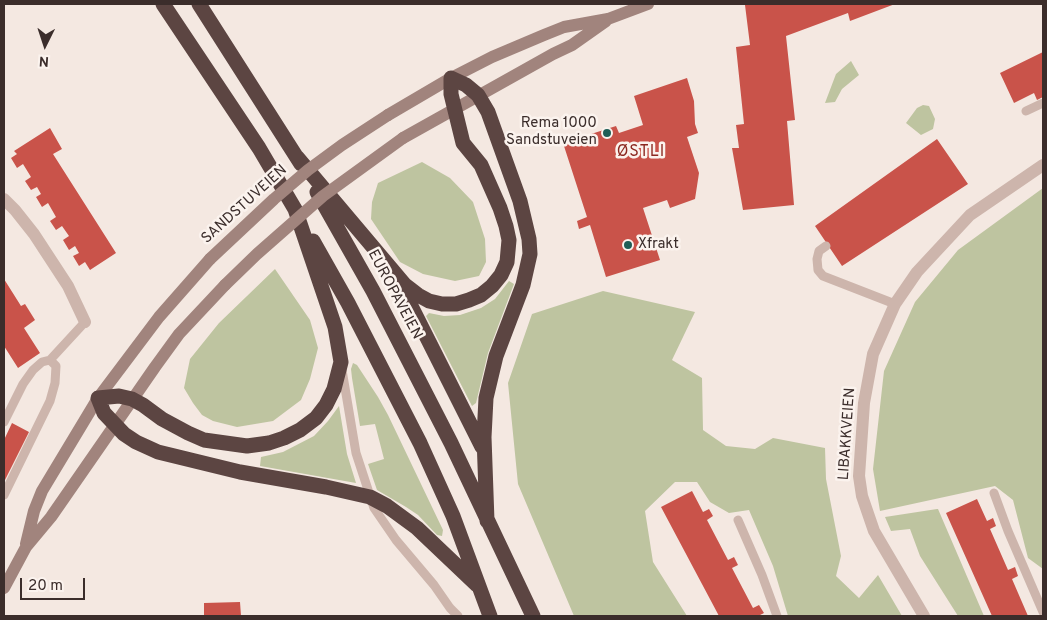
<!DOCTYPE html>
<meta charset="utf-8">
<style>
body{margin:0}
#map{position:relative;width:1047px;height:620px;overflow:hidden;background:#f4e8e1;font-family:Overpass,sans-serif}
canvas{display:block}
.frame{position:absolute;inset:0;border:5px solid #3b2d2b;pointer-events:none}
.north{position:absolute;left:20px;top:20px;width:50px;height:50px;-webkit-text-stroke:4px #fbf3ee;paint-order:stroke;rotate:184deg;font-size:14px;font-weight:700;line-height:20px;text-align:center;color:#3b2d2b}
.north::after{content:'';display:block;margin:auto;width:18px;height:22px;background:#3b2d2b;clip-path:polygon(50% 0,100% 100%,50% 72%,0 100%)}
.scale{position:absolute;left:20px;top:578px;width:65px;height:22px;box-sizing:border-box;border:2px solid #3b2d2b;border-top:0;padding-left:6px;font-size:15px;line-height:18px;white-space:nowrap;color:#3b2d2b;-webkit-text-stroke:4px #fbf3ee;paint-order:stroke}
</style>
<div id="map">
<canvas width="1047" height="620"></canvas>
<div class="frame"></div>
<div class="north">N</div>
<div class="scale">20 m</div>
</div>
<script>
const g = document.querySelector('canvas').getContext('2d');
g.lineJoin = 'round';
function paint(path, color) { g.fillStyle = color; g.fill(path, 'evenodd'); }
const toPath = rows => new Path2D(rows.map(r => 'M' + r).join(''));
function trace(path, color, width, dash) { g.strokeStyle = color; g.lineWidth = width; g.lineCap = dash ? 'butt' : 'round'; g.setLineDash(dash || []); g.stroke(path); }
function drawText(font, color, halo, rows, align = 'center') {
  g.font = font + ' Overpass,sans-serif'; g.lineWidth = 5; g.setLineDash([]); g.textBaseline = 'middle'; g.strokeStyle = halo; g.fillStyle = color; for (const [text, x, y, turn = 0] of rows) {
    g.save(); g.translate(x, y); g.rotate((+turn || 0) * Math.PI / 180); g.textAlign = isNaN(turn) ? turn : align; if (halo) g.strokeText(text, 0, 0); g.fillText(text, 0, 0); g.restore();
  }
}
paint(toPath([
 [851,61,859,75,842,89,835,102,825,103,836,74],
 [923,105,929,106,935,119,933,129,921,135,906,123,917,108],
 [422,162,450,178,473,202,485,239,486,262,479,276,455,281,423,274,400,262,371,219,372,202,378,183],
 [1043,188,1043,569,1028,558,1013,500,995,486,880,511,873,469,884,371,915,302,958,250],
 [275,269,310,320,318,348,310,379,301,400,273,421,237,427,213,421,202,415,193,403,184,388,190,359,219,323],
 [509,281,514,284,488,353,476,403,472,406,426,316,429,313,444,316,460,315,481,308,495,299],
 [603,291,695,312,672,360,702,378,703,430,726,446,755,449,773,438,825,448,826,479,841,556,836,576,859,598,878,575,902,616,788,616,773,566,749,510,729,513,710,502,697,482,675,482,645,511,653,562,687,616,574,616,518,484,508,383,532,314],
 [353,363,357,365,378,397,388,415,443,530,442,536,437,535,418,515,406,507,377,490,368,464,384,459,375,424,360,426,352,378,351,369],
 [339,406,347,454,356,483,260,466,261,457,283,452,314,436,328,421],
 [937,509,938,509,984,616,958,616,920,556,910,529,891,531,885,517]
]), '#bec4a0');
paint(toPath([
 [749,4,895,4,850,21,848,13,786,36,795,120,787,121,794,205,743,210,732,148,739,148,736,125,744,124,736,47,750,45,745,5],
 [1043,52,1043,97,1037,100,1034,93,1014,103,1000,73],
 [687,78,694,101,695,124,698,133,687,137,699,173,695,199,670,208,667,200,643,208,660,260,606,277,590,225,579,229,577,221,587,217,563,143,616,126,619,133,643,125,634,96],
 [50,128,62,149,53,154,116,253,90,270,85,262,79,266,73,256,79,253,75,246,69,250,63,240,69,236,62,226,56,230,50,221,56,217,48,203,42,207,36,197,41,194,37,187,31,190,25,181,31,177,23,164,17,168,11,158,17,154,14,151],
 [937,139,968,184,842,266,815,226],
 [4,279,21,306,25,304,35,320,24,328,40,353,18,368,4,346],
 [12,423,29,432,4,482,4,440],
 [692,491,703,512,709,509,713,516,707,520,728,560,734,557,738,565,732,568,753,608,759,605,764,613,758,616,719,616,661,507],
 [977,499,987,521,993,518,996,526,990,529,1008,570,1015,567,1018,576,1012,579,1028,616,992,616,946,513],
 [240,602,241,616,204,616,204,603]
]), '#c9534a');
trace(toPath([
 [1026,111,1043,103],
 [826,246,819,251,817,259,818,270,823,276,895,304],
 [342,370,356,453,374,508,396,540,434,585,450,608,458,616],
 [4,422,23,384,33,370,42,362,50,360,85,322],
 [994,493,1008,531,1043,612],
 [4,495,50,401,55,383,56,366,50,360],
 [738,520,762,575,777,616]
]), '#cdb5ac', 9);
trace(toPath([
 [4,199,15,210,34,234,68,286,85,322],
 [924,616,874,531,862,496,859,476,864,403,873,354,895,304,917,272,970,215,1043,165]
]), '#cdb5ac', 12);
trace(toPath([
 [388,115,451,78,492,57,544,35,564,27,608,19,648,4],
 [403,138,553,54,572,45,606,21],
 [26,544,34,511,42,491,98,398,159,317,210,259],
 [4,588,26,547,51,517,155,367,179,334,225,285]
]), '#a1847d', 12);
trace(toPath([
 [163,4,259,148,299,216],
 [199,4,301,164],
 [297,157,405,285,418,295,429,301,442,304,456,304,469,300,481,295,492,286,501,275,507,262,509,240,506,226,500,208,481,165,463,143,451,94,451,78,466,85,478,95,488,112,520,201,529,239,530,254,523,285,496,356,486,398,484,437,487,521],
 [317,192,373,291,451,443,533,616],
 [295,209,335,327,341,362,334,389,326,405,316,418,300,430,284,438,269,443,247,446,204,440,188,433,162,419,143,405,132,399,119,396,98,398,104,413,124,434,136,442,158,452,240,472,326,487,370,497,387,506,417,528,477,585],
 [313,241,348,303,420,443,453,516,490,616],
 [400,284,482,447]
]), '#5c4542', 15);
trace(toPath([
 [210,259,274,199,308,170,342,145,388,115],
 [225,285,257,254,323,196,403,138]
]), '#a1847d', 12);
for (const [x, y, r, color] of [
 [607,133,5,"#1f5e57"],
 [628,245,5,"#1f5e57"]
]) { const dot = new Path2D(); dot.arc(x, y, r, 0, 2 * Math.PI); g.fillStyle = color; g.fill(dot); trace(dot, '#fbf3ee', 2); }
drawText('15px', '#3b2d2b', '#fbf3ee', [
 ["Rema 1000",597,124],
 ["Sandstuveien",597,141],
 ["Xfrakt",638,245,"left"]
], 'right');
drawText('15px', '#3b2d2b', '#fbf3ee', [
 ["SANDSTUVEIEN",245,205,-42],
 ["EUROPAVEIEN",394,295,62],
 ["LIBAKKVEIEN",848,434,-86]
]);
g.letterSpacing = '1px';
drawText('16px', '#8c2921', '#fbf3ee', [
 ["ØSTLI",641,153]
]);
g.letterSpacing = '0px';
</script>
